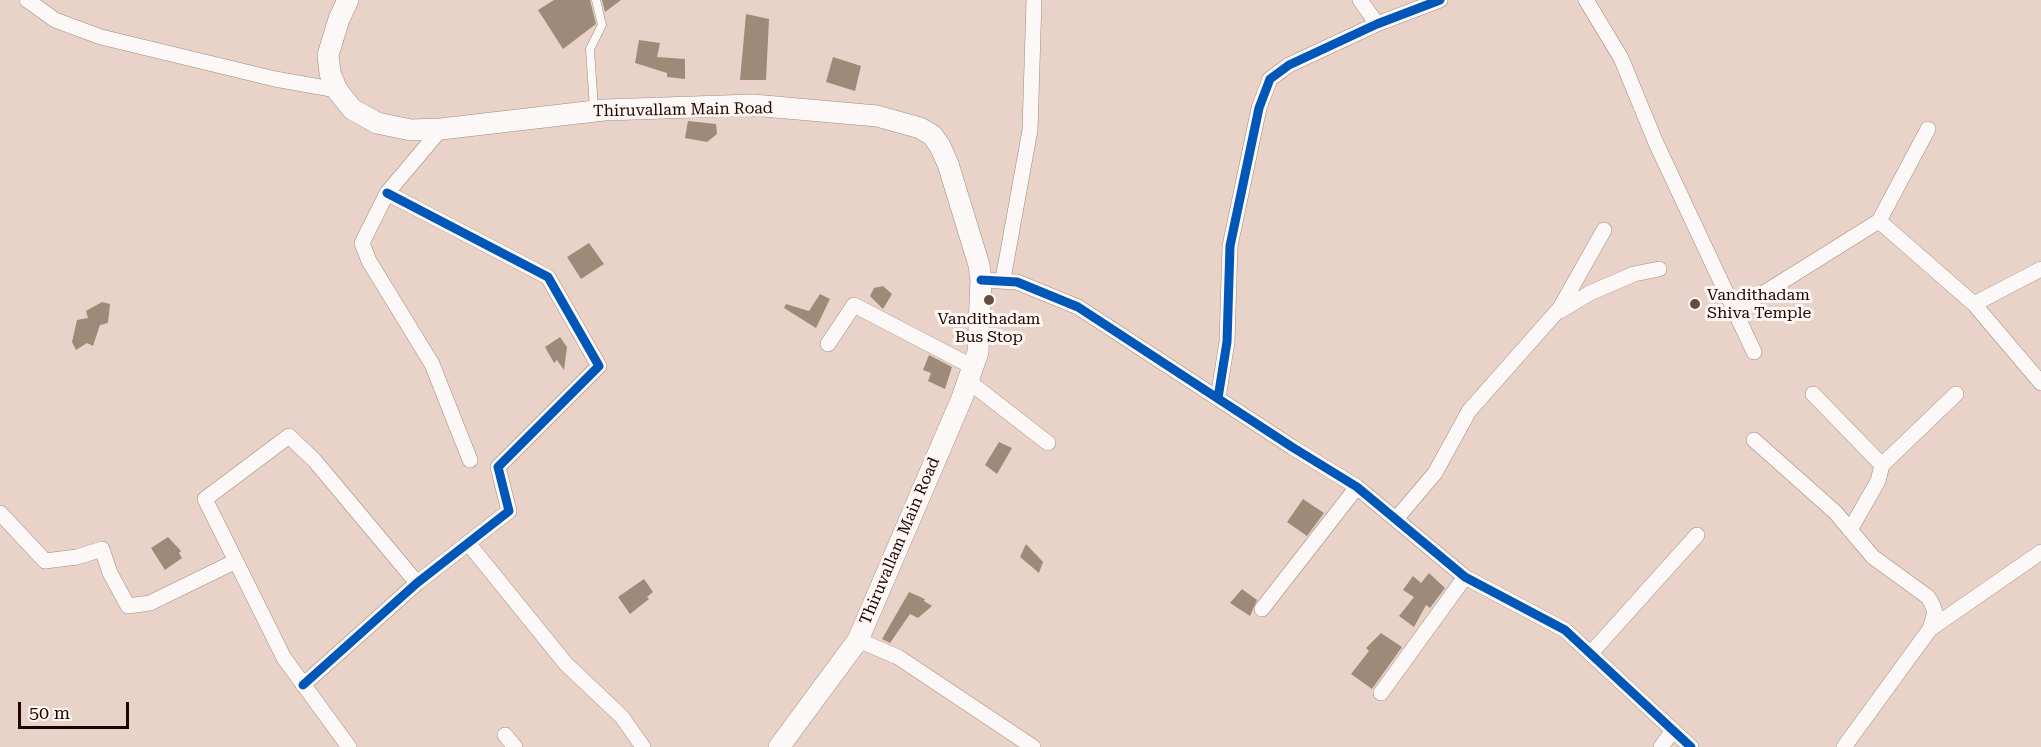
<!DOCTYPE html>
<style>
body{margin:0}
#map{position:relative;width:2041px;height:747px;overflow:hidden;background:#e9d3c8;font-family:"Roboto Serif",serif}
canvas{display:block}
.scale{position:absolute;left:18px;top:702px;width:111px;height:27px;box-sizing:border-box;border:3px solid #1b0600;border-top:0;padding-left:8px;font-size:18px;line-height:21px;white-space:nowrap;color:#1b0600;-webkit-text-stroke:4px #fef7f4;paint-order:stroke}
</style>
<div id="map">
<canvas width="2041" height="747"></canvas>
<div class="scale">50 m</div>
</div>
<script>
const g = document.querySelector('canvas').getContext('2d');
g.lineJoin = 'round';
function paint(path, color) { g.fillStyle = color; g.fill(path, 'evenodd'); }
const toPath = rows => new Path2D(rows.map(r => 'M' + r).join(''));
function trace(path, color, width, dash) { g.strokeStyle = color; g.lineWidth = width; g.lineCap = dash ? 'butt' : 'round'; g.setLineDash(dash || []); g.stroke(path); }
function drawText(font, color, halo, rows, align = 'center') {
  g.font = font + ' "Roboto Serif",serif'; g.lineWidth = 6; g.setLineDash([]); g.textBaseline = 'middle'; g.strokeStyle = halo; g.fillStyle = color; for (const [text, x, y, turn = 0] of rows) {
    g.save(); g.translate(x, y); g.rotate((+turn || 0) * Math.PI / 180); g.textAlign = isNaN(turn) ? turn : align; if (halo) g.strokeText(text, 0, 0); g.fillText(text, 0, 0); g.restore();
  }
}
paint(toPath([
 [554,0,590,0,596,24,563,49,538,10],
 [602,0,621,0,605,12],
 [746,14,769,19,766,80,740,80],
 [639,40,660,43,657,57,685,59,685,79,667,77,667,73,635,63],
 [833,57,861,66,855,91,826,82],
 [688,121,716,124,717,134,707,142,685,138],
 [589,243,604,264,581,279,567,257],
 [883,286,892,294,883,309,870,296,874,288],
 [820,294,830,299,816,328,784,308,786,304,809,311],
 [102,302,110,304,108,323,100,325,93,346,87,343,76,350,72,342,77,320,88,318,86,311],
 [560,337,567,347,564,370,557,360,554,363,545,347],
 [929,355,952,367,945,389,928,381,931,373,923,370],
 [999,442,1012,448,997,474,985,465],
 [1303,499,1324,513,1307,536,1287,522],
 [168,537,181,551,179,553,182,558,165,570,151,548],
 [1026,544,1043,562,1039,573,1020,557],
 [1429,573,1445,588,1430,608,1426,605,1414,627,1399,616,1414,597,1403,590,1413,576,1421,583],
 [644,579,653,592,647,597,649,599,630,614,618,597],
 [1242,589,1257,600,1250,616,1230,603],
 [909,592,925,599,924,601,932,606,918,618,910,614,890,643,882,639],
 [1381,633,1402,647,1372,689,1351,674,1369,651,1366,648]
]), '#9e8a79');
const lane = toPath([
 [594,109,590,49,602,25,596,0]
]);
const street = toPath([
 [27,0,55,20,101,37,275,79,337,90],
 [1360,0,1377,24],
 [1586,0,1621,58,1656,143,1754,352],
 [441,129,387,193,362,243,369,261,432,364,470,460],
 [1879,221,1928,129],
 [1003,279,1030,130,1034,0],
 [981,280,1017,282,1078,307,1292,447,1357,487,1465,577,1565,630,1691,747],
 [1974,304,2041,269],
 [1560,311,1590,293,1634,274,1659,269],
 [1735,311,1879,221,1974,304,2041,383],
 [828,344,854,305,973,367],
 [968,381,1048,443],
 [1813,394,1882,465],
 [1218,398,1227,342,1230,246,1259,108,1270,79,1289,65,1377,24,1440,0],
 [1754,440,1835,512,1873,557,1928,597,1932,604,1935,612,1930,629,1844,747],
 [0,513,45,561,77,557,102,549,110,573,128,606,150,603,236,561],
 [1396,519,1435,473,1469,411,1560,308,1604,230],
 [1850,530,1878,481,1882,465,1956,394],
 [468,543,566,664,622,717,643,747],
 [1262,609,1357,487],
 [1930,629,2041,552],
 [858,640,898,657,1033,747],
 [1591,653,1697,535],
 [303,685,417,583,509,511,498,467,599,366,548,277,387,193],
 [1381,693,1465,577],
 [505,735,515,747],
 [349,747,284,658,205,499,289,436,315,461,417,583],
 [1661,747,1673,730]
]);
const secondary = toPath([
 [348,0,339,19,328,55,330,73,337,90,352,109,377,123,411,130,441,129,604,110,753,105,877,116,920,128,932,135,940,146,948,164,979,265,981,280,978,352,962,398,858,640,779,747]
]);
trace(lane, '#9f8b80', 9);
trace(street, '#9f8b80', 16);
trace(secondary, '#9f8b80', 22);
trace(lane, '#fcf8f7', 8);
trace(street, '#fcf8f7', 15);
trace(secondary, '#fcf8f7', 21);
trace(toPath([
 [981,280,1017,282,1078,307,1292,447,1357,487,1465,577,1565,630,1691,747],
 [1218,398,1227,342,1230,246,1259,108,1270,79,1289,65,1377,24,1440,0],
 [303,685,417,583,509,511,498,467,599,366,548,277,387,193]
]), '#0057b8', 9);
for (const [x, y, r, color] of [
 [989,300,6,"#634e46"],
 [1695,304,6,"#634e46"]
]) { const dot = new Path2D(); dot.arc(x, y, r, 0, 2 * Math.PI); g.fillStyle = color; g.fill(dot); trace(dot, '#fef7f4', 2); }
drawText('16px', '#1b0600', '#fef7f4', [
 ["Thiruvallam Main Road",683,110,-1],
 ["Thiruvallam Main Road",900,541,-67]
]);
drawText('16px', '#1b0600', '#fef7f4', [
 ["Vandithadam",1707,295],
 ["Shiva Temple",1707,313],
 ["Vandithadam",989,319,"center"],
 ["Bus Stop",989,337,"center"]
], 'left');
</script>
